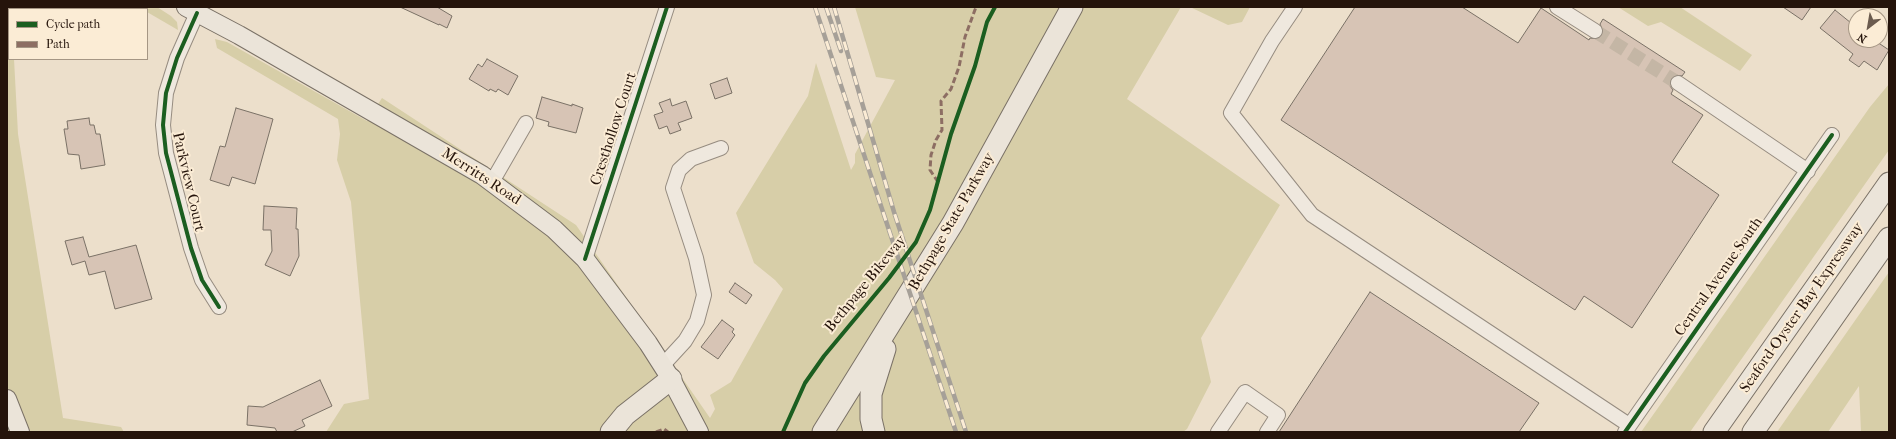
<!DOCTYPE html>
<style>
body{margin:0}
#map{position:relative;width:1896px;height:439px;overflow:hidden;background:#ecdfcb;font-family:"IM FELL French Canon",serif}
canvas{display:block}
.frame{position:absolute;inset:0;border:8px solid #25140b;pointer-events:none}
.legend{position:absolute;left:8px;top:8px;width:140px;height:52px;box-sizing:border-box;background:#fbecd5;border:1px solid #a59684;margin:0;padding:5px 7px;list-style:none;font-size:12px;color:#25140b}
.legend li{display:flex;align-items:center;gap:8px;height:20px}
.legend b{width:20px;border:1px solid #a59684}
.north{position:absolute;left:1848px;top:8px;width:40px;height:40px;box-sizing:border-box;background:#fbecd5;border:1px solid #a59684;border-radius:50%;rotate:211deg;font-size:11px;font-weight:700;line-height:16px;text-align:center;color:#25140b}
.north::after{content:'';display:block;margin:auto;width:14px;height:18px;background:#6b5b4e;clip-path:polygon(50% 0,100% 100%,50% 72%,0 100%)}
</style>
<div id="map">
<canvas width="1896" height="439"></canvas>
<div class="frame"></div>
<ul class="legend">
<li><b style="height:5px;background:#1b5e20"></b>Cycle path</li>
<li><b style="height:5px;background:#8d6e63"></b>Path</li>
</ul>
<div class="north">N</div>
</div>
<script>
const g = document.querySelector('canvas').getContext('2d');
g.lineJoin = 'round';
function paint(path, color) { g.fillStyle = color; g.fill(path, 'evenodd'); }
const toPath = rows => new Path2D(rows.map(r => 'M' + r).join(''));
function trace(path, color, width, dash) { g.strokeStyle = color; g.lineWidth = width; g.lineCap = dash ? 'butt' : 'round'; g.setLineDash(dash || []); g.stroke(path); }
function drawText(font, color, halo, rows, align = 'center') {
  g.font = font + ' "IM FELL French Canon",serif'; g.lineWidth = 4; g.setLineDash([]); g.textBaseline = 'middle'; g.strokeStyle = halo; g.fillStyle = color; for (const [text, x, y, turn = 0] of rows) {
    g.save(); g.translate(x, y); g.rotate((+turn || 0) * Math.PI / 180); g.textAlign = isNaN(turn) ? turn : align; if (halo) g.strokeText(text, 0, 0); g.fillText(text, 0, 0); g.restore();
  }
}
paint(toPath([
 [7,7,11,7,12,9,9,9,9,59,14,59,18,134,63,418,121,427,124,432,7,432],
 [137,7,157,7,171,16,177,22,178,30,147,12,147,9],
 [855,7,1181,7,1127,99,1280,205,1201,338,1211,382,1187,429,1183,432,326,432,344,404,369,399,351,202,337,160,340,134,338,119,217,48,215,39,227,42,367,121,382,98,576,225,710,418,715,409,710,395,731,382,783,289,775,280,754,263,736,213,808,96,816,63,851,170,855,163,855,154,895,80,876,77],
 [1190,7,1250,7,1242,22,1228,25],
 [1618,7,1680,7,1752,55,1740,71,1661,22,1648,26],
 [1889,84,1889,150,1690,432,1641,432,1870,107],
 [1889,272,1889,432,1861,432,1859,386,1828,432,1777,432]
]), '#d7cea8');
const building = toPath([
 [400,7,437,7,452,16,447,28,439,24,439,25,400,7],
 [1355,7,1462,7,1518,43,1541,8,1589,40,1590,38,1599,39,1602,36,1603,31,1600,24,1603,19,1685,72,1682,76,1675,75,1671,79,1670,86,1673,90,1671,94,1703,115,1672,162,1719,195,1632,328,1584,296,1575,310,1281,120,1355,7],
 [1783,7,1811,7,1802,20,1783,7],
 [1835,10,1856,27,1856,40,1874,40,1889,50,1877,70,1864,61,1859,67,1849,60,1853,54,1820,28,1835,10],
 [487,59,518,76,508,95,498,89,496,92,490,89,489,91,469,79,478,64,482,67,487,59],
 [727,78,732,93,715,99,710,84,727,78],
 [542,97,572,106,572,104,583,108,576,133,548,126,549,122,536,118,542,97],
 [670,99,672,106,686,101,692,118,678,123,681,130,670,134,667,126,659,129,654,115,663,112,659,103,670,99],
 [236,108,273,119,255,184,232,177,229,186,210,180,220,146,225,147,236,108],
 [89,118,90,125,94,125,96,134,100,134,105,165,81,169,79,155,68,154,64,129,68,129,67,121,89,118],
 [264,206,297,208,296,229,298,229,299,256,290,276,265,265,272,251,271,230,263,230,264,206],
 [83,237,89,257,136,245,152,299,115,309,105,271,89,275,85,261,72,265,65,241,83,237],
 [735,283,752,295,746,304,729,292,735,283],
 [1370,292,1539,403,1519,432,1279,432,1370,292],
 [722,320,734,329,732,332,735,335,718,359,701,347,722,320],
 [320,380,332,406,302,420,305,426,292,432,277,432,275,428,247,425,248,406,263,407,320,380]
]);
paint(building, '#d7c4b5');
trace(building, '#7a7166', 1);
trace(toPath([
 [1595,31,1678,83]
]), '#c4b6a5', 14, [14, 7]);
const minor = toPath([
 [1295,7,1272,41,1231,113,1312,215,1629,425],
 [1557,7,1595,31],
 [197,13,177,58,166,93,163,125,166,153,191,248,202,280,219,307],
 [1678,83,1808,171],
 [492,182,526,123],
 [585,259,667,7],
 [662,366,685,341,697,321,704,295,696,258,673,188,679,170,691,159,721,148],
 [1218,432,1245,392,1278,415,1267,432],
 [1625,432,1832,135]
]);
const major = toPath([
 [186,7,239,35,482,175,554,229,585,259,648,343,671,379,699,432],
 [7,399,20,432]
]);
const highway = toPath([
 [611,432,625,415,671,379],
 [823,432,953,223,1072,7],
 [874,432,871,419,871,394,885,349],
 [1714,432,1889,183],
 [1753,432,1889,238]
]);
trace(minor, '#968c80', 16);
trace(major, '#7a7166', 20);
trace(highway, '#7a7166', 23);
trace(minor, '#efe8de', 14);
trace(major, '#ebe4d9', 18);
trace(highway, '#ebe4d9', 21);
const rail = toPath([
 [815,7,956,432],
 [826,7,841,51],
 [834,7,894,212,966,432]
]);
trace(rail, '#a6a098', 4.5);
trace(rail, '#fbecd5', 3, [9]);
trace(toPath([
 [938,182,930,170,931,155,936,140,942,130,941,101,951,89,959,67,965,37,976,7],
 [656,432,664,429,668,432]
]), '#8d6e63', 3, [6, 3]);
trace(toPath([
 [197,13,177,58,166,93,163,125,166,153,191,248,202,280,219,307],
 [585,259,667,7],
 [783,432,805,383,824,356,889,278,916,242,930,210,951,134,975,66,987,22,995,7],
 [1625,432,1832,135]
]), '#1b5e20', 4);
drawText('15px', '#25140b', '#fbecd5', [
 ["Cresthollow Court",614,129,-72],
 ["Merritts Road",481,177,33],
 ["Parkview Court",188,182,77],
 ["Bethpage State Parkway",952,222,-60],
 ["Central Avenue South",1719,277,-55],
 ["Bethpage Bikeway",866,284,-51],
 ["Seaford-Oyster Bay Expressway",1802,308,-55]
]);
</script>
